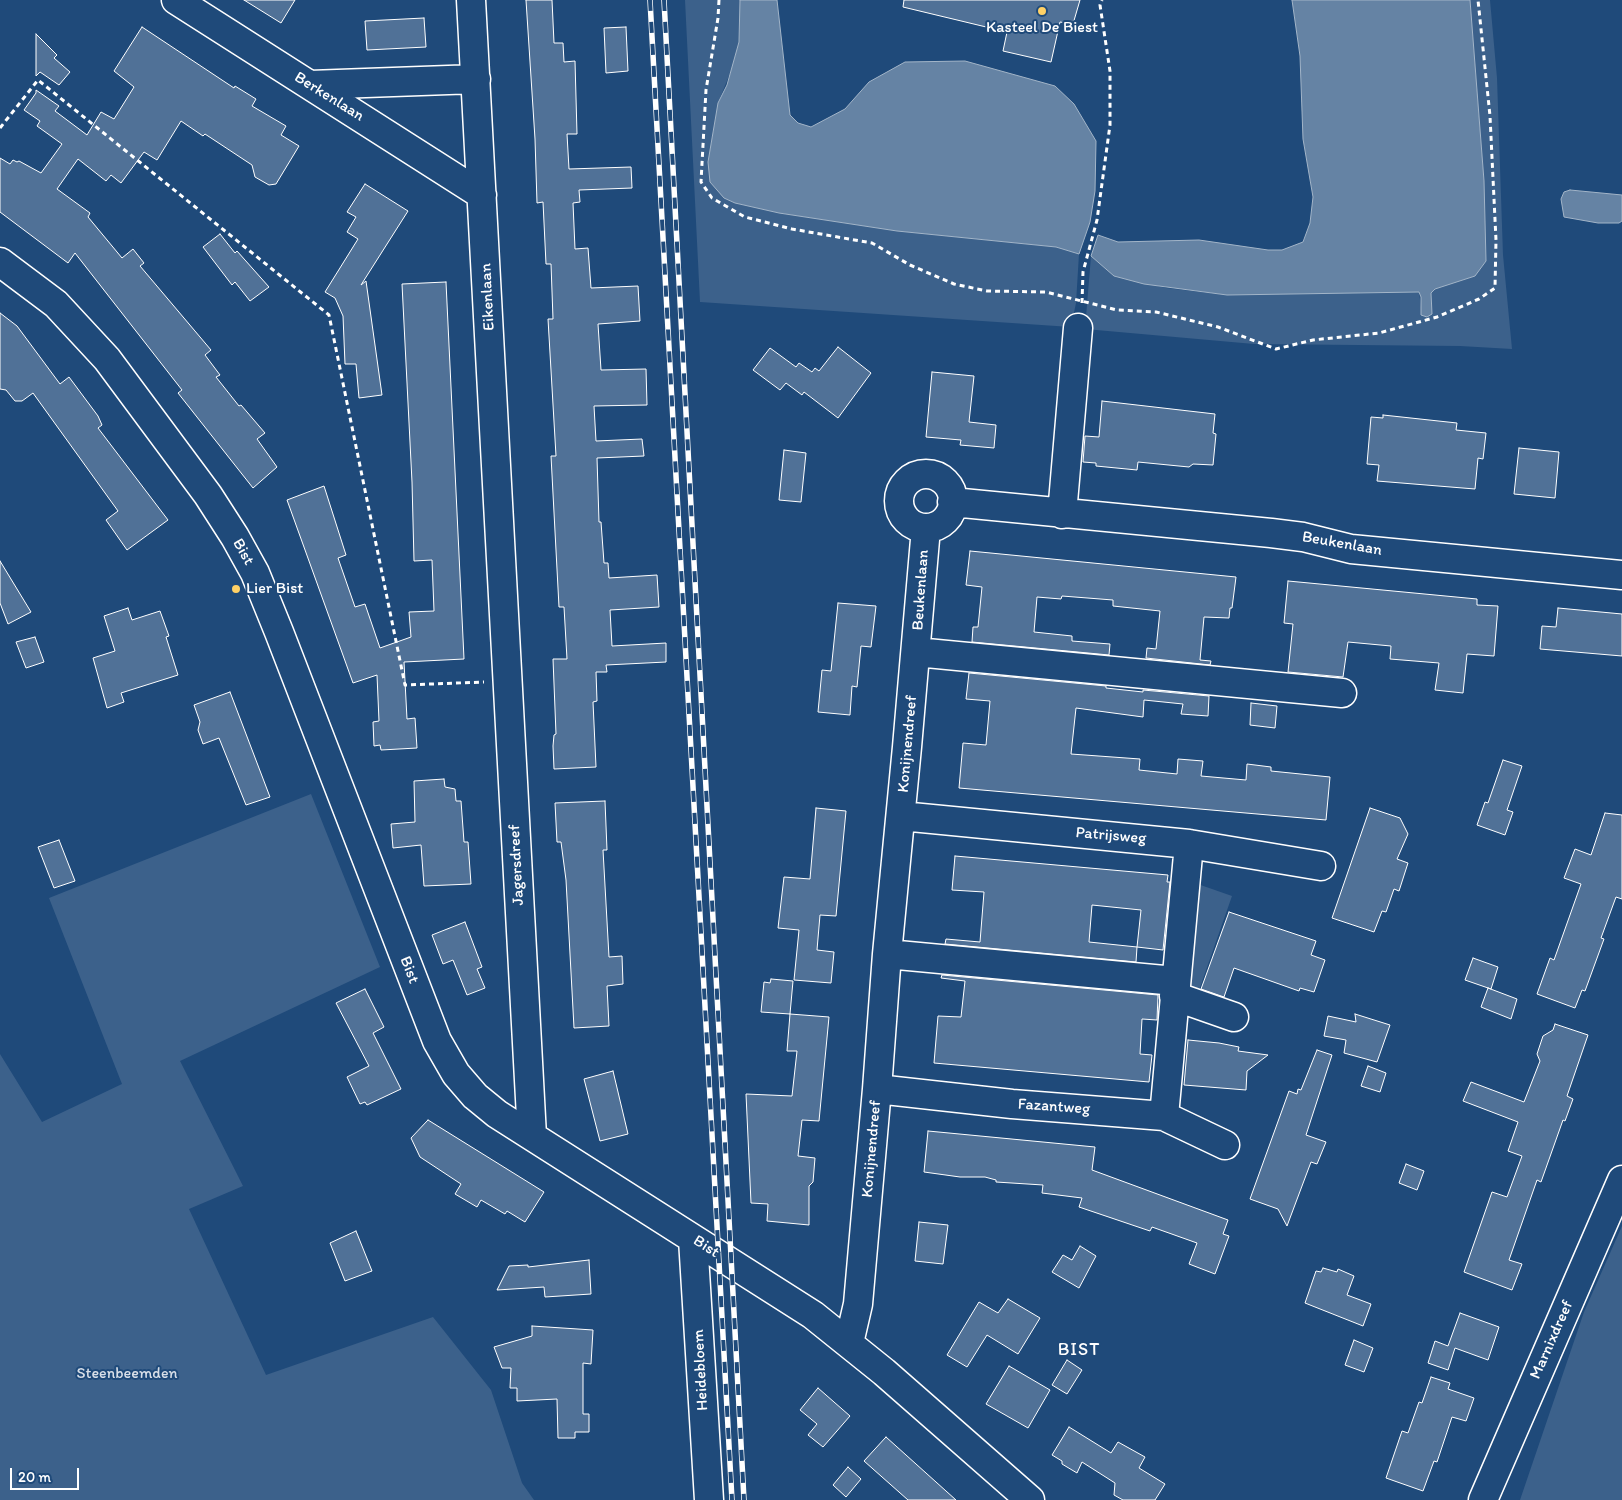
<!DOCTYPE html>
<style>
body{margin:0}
#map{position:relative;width:1622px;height:1500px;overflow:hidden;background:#1f4a7a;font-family:Itim,sans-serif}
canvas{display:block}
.scale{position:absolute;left:10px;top:1468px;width:69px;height:22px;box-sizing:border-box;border:2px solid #fff;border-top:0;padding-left:6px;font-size:15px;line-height:18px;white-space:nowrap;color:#fff;-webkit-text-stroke:4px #1f4a7a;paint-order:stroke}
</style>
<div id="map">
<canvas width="1622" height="1500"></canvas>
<div class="scale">20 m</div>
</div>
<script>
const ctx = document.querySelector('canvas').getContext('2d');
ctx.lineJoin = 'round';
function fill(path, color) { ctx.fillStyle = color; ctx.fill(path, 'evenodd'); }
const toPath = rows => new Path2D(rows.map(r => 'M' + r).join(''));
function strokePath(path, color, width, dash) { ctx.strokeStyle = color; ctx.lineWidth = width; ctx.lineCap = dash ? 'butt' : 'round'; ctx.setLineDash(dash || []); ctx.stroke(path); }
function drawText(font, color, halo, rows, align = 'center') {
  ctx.font = font + ' Itim,sans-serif'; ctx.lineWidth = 4; ctx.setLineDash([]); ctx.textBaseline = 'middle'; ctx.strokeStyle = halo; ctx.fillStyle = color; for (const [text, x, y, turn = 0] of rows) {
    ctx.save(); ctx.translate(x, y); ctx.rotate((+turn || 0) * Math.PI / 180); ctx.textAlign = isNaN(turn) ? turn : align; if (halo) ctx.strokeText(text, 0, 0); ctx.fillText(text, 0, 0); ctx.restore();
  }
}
fill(toPath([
 [685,0,740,0,739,42,735,61,718,103,708,162,724,198,735,203,779,213,897,231,1056,247,1079,254,1076,303,1071,327,700,302],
 [1470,0,1490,0,1497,78,1503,255,1512,349,1460,346,1254,344,1085,329,1091,256,1114,276,1166,288,1227,295,1419,292,1421,307,1432,303,1431,293,1435,289,1475,276,1486,261,1484,181],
 [311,794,380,967,180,1061,243,1186,189,1209,266,1375,433,1317,491,1390,522,1483,534,1500,0,1500,0,1054,42,1122,122,1084,49,898],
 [1192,882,1232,896,1197,996,1183,992],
 [1622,1226,1622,1500,1520,1500,1584,1312]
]), '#3c618b');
const water = toPath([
 [740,0,777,0,790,115,798,123,811,127,845,109,869,82,905,62,965,61,1055,86,1074,104,1096,141,1095,191,1090,222,1079,254,1056,247,897,231,779,213,735,203,724,198,710,182,708,162,718,103,727,85,739,42,740,0],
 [1292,0,1470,0,1484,181,1486,261,1475,276,1435,289,1431,293,1432,314,1427,317,1421,315,1421,297,1419,292,1227,295,1144,284,1114,276,1091,256,1098,235,1118,242,1199,240,1268,250,1282,250,1303,242,1310,223,1313,197,1303,139,1300,56,1292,0],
 [1570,190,1622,195,1622,221,1619,223,1598,223,1564,217,1561,199,1564,192,1570,190]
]);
fill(water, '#6583a4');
strokePath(water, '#a3b5c8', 1);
const building = toPath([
 [244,0,295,0,281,23,244,0],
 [526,0,552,0,554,43,563,43,564,62,575,61,577,134,567,134,569,169,631,167,632,188,579,190,580,202,573,203,575,249,588,248,591,288,638,286,640,321,598,324,601,370,646,369,647,405,594,406,596,441,642,439,644,456,597,458,599,522,601,522,604,563,608,563,609,578,657,575,659,607,610,610,612,646,666,643,666,662,606,665,607,672,596,672,597,701,593,702,596,767,554,769,553,746,554,735,556,734,553,659,567,659,564,607,559,607,551,456,556,456,548,319,553,319,551,264,546,264,543,202,537,203,535,139,526,0],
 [904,0,1080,0,1073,24,1060,22,1051,62,1003,51,1007,32,903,7,904,0],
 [424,18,426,47,367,50,365,21,424,18],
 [142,27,234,88,235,86,256,99,252,106,286,126,281,135,299,146,276,184,269,185,255,177,252,165,205,134,203,136,181,121,157,160,144,152,121,183,111,175,106,181,78,159,57,189,90,213,88,217,122,258,133,249,144,263,140,266,211,350,205,355,220,375,216,377,239,406,241,405,265,433,257,439,277,467,253,488,178,393,182,390,75,253,68,263,0,212,0,158,10,164,13,160,17,162,19,161,41,173,62,144,37,126,40,121,24,110,36,93,36,90,59,106,55,111,87,135,101,112,114,119,134,87,114,71,142,27],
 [626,27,628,71,606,73,604,28,626,27],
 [36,34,57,55,54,58,70,72,59,85,40,72,36,76,36,34],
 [365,184,408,211,361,285,366,281,382,395,359,398,356,364,345,364,343,316,335,298,325,292,358,239,347,232,356,217,347,212,365,184],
 [220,234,235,253,237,251,269,287,250,301,235,282,232,285,203,247,220,234],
 [446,282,464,659,404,662,407,719,415,718,417,748,381,750,380,745,374,746,373,722,379,721,377,675,353,683,287,500,324,486,346,555,338,558,355,607,365,604,380,648,411,637,409,612,434,611,432,560,414,561,412,482,402,284,446,282],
 [0,313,17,326,60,384,69,377,98,416,102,425,98,428,168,520,127,550,106,520,118,511,33,393,22,401,15,401,6,390,0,389,0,313],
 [838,347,871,373,838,418,804,392,802,395,786,383,780,390,753,370,770,348,796,367,799,363,812,372,815,368,819,371,838,347],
 [932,372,974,376,969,422,996,425,994,448,960,445,961,440,926,437,932,372],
 [1102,401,1215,414,1213,433,1216,434,1213,465,1193,464,1189,467,1138,462,1137,470,1096,466,1096,463,1083,462,1085,436,1099,437,1102,401],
 [1383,415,1457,423,1456,430,1486,433,1483,459,1478,458,1475,489,1377,481,1379,465,1367,464,1371,417,1383,418,1383,415],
 [1519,448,1559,452,1555,498,1514,494,1519,448],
 [784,450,806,453,801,502,779,500,784,450],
 [970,551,1236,577,1232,608,1230,608,1229,618,1204,617,1200,660,1211,661,1210,665,1146,658,1147,648,1156,649,1160,611,1113,606,1113,600,1062,596,1061,599,1037,597,1034,632,1072,636,1072,641,1110,644,1109,655,972,642,973,627,978,627,982,587,966,585,970,551],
 [0,561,31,612,8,624,0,603,0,561],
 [1288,581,1477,599,1477,605,1498,606,1494,656,1467,654,1463,693,1435,690,1439,663,1390,659,1391,646,1348,642,1343,677,1288,672,1293,624,1284,623,1288,581],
 [838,603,876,606,871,647,861,646,857,687,852,686,850,715,818,712,822,670,831,671,838,603],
 [128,608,132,620,160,611,169,636,166,637,178,675,121,693,124,702,107,708,93,658,115,651,104,616,128,608],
 [1558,608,1622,614,1622,656,1540,649,1542,626,1556,627,1558,608],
 [35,637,44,662,26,668,16,642,35,637],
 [969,673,1106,686,1106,688,1143,692,1143,690,1209,696,1208,716,1181,714,1183,704,1144,700,1143,717,1076,708,1071,754,1140,759,1139,770,1177,774,1178,759,1203,761,1201,776,1246,780,1247,764,1271,767,1271,771,1330,777,1326,820,959,788,963,743,986,745,990,701,966,699,969,673],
 [230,692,270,797,246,805,219,738,203,744,198,730,200,722,194,705,230,692],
 [1251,703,1277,706,1275,728,1250,725,1251,703],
 [1503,760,1522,766,1507,810,1513,812,1505,835,1477,825,1485,802,1488,803,1503,760],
 [444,779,445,787,455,789,456,801,461,801,464,842,468,842,471,884,424,886,421,845,393,848,391,824,415,822,414,781,444,779],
 [605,801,607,850,603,850,609,957,622,956,623,984,607,986,609,1026,574,1028,566,880,561,842,557,842,555,803,605,801],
 [816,808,846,811,836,916,820,915,817,950,834,952,831,983,794,980,799,930,778,928,784,877,810,879,816,808],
 [1370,808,1400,818,1408,834,1397,859,1408,863,1399,891,1394,889,1386,912,1382,911,1374,932,1332,918,1370,808],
 [1605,813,1622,815,1622,899,1616,897,1601,938,1604,939,1585,991,1582,990,1575,1008,1537,994,1550,958,1554,960,1581,884,1564,878,1575,849,1591,855,1605,813],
 [59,840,75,881,54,888,38,847,59,840],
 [955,856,1168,875,1167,882,1170,882,1163,950,1137,947,1141,910,1092,905,1089,942,1137,947,1136,962,945,944,946,939,980,942,984,892,952,890,955,856],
 [1229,912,1316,941,1311,955,1325,960,1314,992,1300,988,1299,991,1234,968,1224,997,1201,989,1229,912],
 [465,922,482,967,477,969,485,988,467,995,453,960,443,964,432,935,465,922],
 [1473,958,1498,967,1491,989,1465,980,1473,958],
 [942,975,1158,995,1157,1020,1142,1019,1140,1054,1152,1055,1149,1082,934,1063,938,1016,961,1017,965,981,941,978,942,975],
 [771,979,793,981,790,1014,761,1012,764,982,770,983,771,979],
 [1488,988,1517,999,1511,1019,1481,1007,1488,988],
 [365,989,384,1027,373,1033,401,1089,367,1105,365,1102,360,1104,347,1077,369,1066,336,1003,365,989],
 [790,1014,829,1017,819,1121,802,1120,798,1156,815,1158,813,1182,809,1186,809,1225,767,1221,768,1204,751,1203,746,1094,792,1096,797,1051,787,1051,790,1014],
 [1355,1014,1390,1025,1377,1062,1344,1053,1346,1040,1324,1036,1328,1016,1356,1022,1355,1014],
 [1555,1024,1588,1035,1567,1096,1573,1099,1565,1121,1563,1120,1541,1182,1537,1180,1509,1260,1522,1264,1512,1290,1464,1272,1492,1192,1507,1197,1522,1156,1508,1151,1518,1122,1463,1101,1471,1082,1524,1102,1540,1061,1537,1054,1543,1036,1553,1030,1555,1024],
 [1188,1040,1219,1043,1239,1047,1238,1051,1268,1055,1247,1071,1246,1090,1184,1085,1188,1040],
 [1317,1050,1332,1055,1306,1135,1326,1142,1317,1164,1311,1162,1287,1226,1278,1209,1250,1199,1289,1091,1297,1094,1298,1089,1301,1090,1317,1050],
 [1368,1066,1386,1073,1380,1092,1361,1086,1368,1066],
 [613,1071,628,1134,600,1141,584,1079,613,1071],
 [428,1120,544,1192,525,1222,507,1211,505,1214,481,1200,477,1207,455,1194,461,1184,420,1157,411,1138,428,1120],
 [928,1131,1095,1147,1092,1170,1228,1220,1223,1234,1229,1236,1215,1274,1189,1264,1197,1243,1152,1227,1150,1231,1079,1207,1082,1198,1042,1193,1043,1185,996,1182,996,1180,985,1177,960,1177,924,1172,928,1131],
 [1406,1164,1424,1171,1417,1190,1399,1183,1406,1164],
 [919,1222,948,1225,943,1264,915,1261,919,1222],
 [356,1231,372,1271,345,1281,330,1243,356,1231],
 [1080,1246,1096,1256,1079,1288,1052,1272,1063,1255,1072,1260,1080,1246],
 [589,1260,591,1294,545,1297,544,1287,497,1290,509,1266,528,1265,528,1267,589,1260],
 [1323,1268,1337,1272,1338,1269,1354,1276,1347,1295,1371,1304,1363,1326,1305,1303,1316,1271,1321,1272,1323,1268],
 [1008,1299,1040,1318,1018,1354,987,1335,967,1367,947,1355,979,1302,998,1313,1008,1299],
 [1460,1313,1499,1327,1488,1360,1455,1348,1448,1370,1428,1363,1435,1341,1448,1346,1460,1313],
 [532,1326,593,1330,591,1364,583,1363,583,1414,589,1414,589,1432,575,1432,575,1438,558,1438,557,1399,517,1401,517,1388,510,1388,511,1368,502,1368,494,1347,532,1336,532,1326],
 [1354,1340,1373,1348,1364,1372,1345,1365,1354,1340],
 [1067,1360,1082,1370,1067,1394,1052,1385,1067,1360],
 [1009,1366,1050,1390,1028,1428,986,1404,1009,1366],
 [1431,1377,1450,1383,1448,1389,1474,1398,1466,1421,1452,1417,1437,1462,1434,1461,1423,1491,1386,1478,1402,1431,1408,1433,1419,1402,1422,1403,1431,1377],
 [818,1388,850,1416,823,1447,808,1435,817,1424,800,1410,818,1388],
 [1069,1427,1111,1453,1118,1442,1145,1457,1139,1468,1165,1484,1155,1500,1123,1500,1114,1495,1115,1483,1082,1462,1077,1473,1062,1464,1062,1461,1052,1455,1069,1427],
 [886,1437,956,1500,908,1500,864,1461,886,1437],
 [848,1467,861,1479,846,1497,833,1485,848,1467]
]);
fill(building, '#507197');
strokePath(building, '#fff', 1);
const minor = toPath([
 [176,0,482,195],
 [471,0,532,1136],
 [310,85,476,79],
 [0,262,56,304,107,359,208,495,235,537,255,573,279,632,437,1041,456,1074,475,1096,497,1114,813,1315,884,1372,1030,1500],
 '899 501a27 27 0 1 1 54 0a27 27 0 1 1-54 0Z',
 [952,502,1271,533,1303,537,1351,549,1622,575],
 [1062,514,1078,328],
 [916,652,1342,693],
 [901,816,1189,844,1321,866],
 [887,954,1175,981],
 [1174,996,1234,1017],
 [877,1089,1012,1104,1164,1116,1225,1145],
 [1164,1116,1189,844],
 [693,1239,709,1500],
 [849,1343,858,1304,877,1089,887,954,907,747,926,528],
 [1483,1500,1622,1180]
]);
strokePath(minor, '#fff', 31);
strokePath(toPath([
 [719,0,718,18,706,90,701,182,712,198,745,217,792,229,872,243,910,265,954,284,987,291,1046,292,1117,310,1156,312,1218,327,1276,349,1313,340,1379,333,1437,317,1479,299,1495,288,1496,240,1490,116,1478,0],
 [0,128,38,80,329,315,405,685,484,682],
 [1082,303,1083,272,1097,220,1110,125,1110,71,1100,5,1102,0]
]), '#fff', 3, [5, 4]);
strokePath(minor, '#1f4a7a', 28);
const rail = toPath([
 [650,0,732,1500],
 [664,0,744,1500]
]);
strokePath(rail, '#fff', 5.5);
strokePath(rail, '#1f4a7a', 4, [11]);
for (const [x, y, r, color] of [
 [1042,11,5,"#ffd166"],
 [236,589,5,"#ffd166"]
]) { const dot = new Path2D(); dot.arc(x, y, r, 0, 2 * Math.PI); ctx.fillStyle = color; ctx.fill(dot); strokePath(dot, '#1f4a7a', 2); }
drawText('16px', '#fff', '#1f4a7a', [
 ["Kasteel De Biest",1042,28],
 ["Lier Bist",246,589,"left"]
]);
drawText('16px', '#fff', '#1f4a7a', [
 ["Berkenlaan",329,97,32],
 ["Eikenlaan",488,297,-93],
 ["Beukenlaan",1342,544,10],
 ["Bist",243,552,61],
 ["Beukenlaan",921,590,-86],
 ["Konijnendreef",908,744,-85],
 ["Patrijsweg",1111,836,5],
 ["Jagersdreef",517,865,-93],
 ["Bist",409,970,69],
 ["Fazantweg",1054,1107,4],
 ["Konijnendreef",872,1149,-85],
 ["Bist",706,1247,33],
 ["Marnixdreef",1552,1340,-66],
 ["Heidebloem",701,1370,-93]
]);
drawText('16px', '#d8dfe8', '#1f4a7a', [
 ["Steenbeemden",127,1374]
]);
ctx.letterSpacing = '1px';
drawText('18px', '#fff', '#1f4a7a', [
 ["BIST",1079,1350]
]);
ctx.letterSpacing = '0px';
</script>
